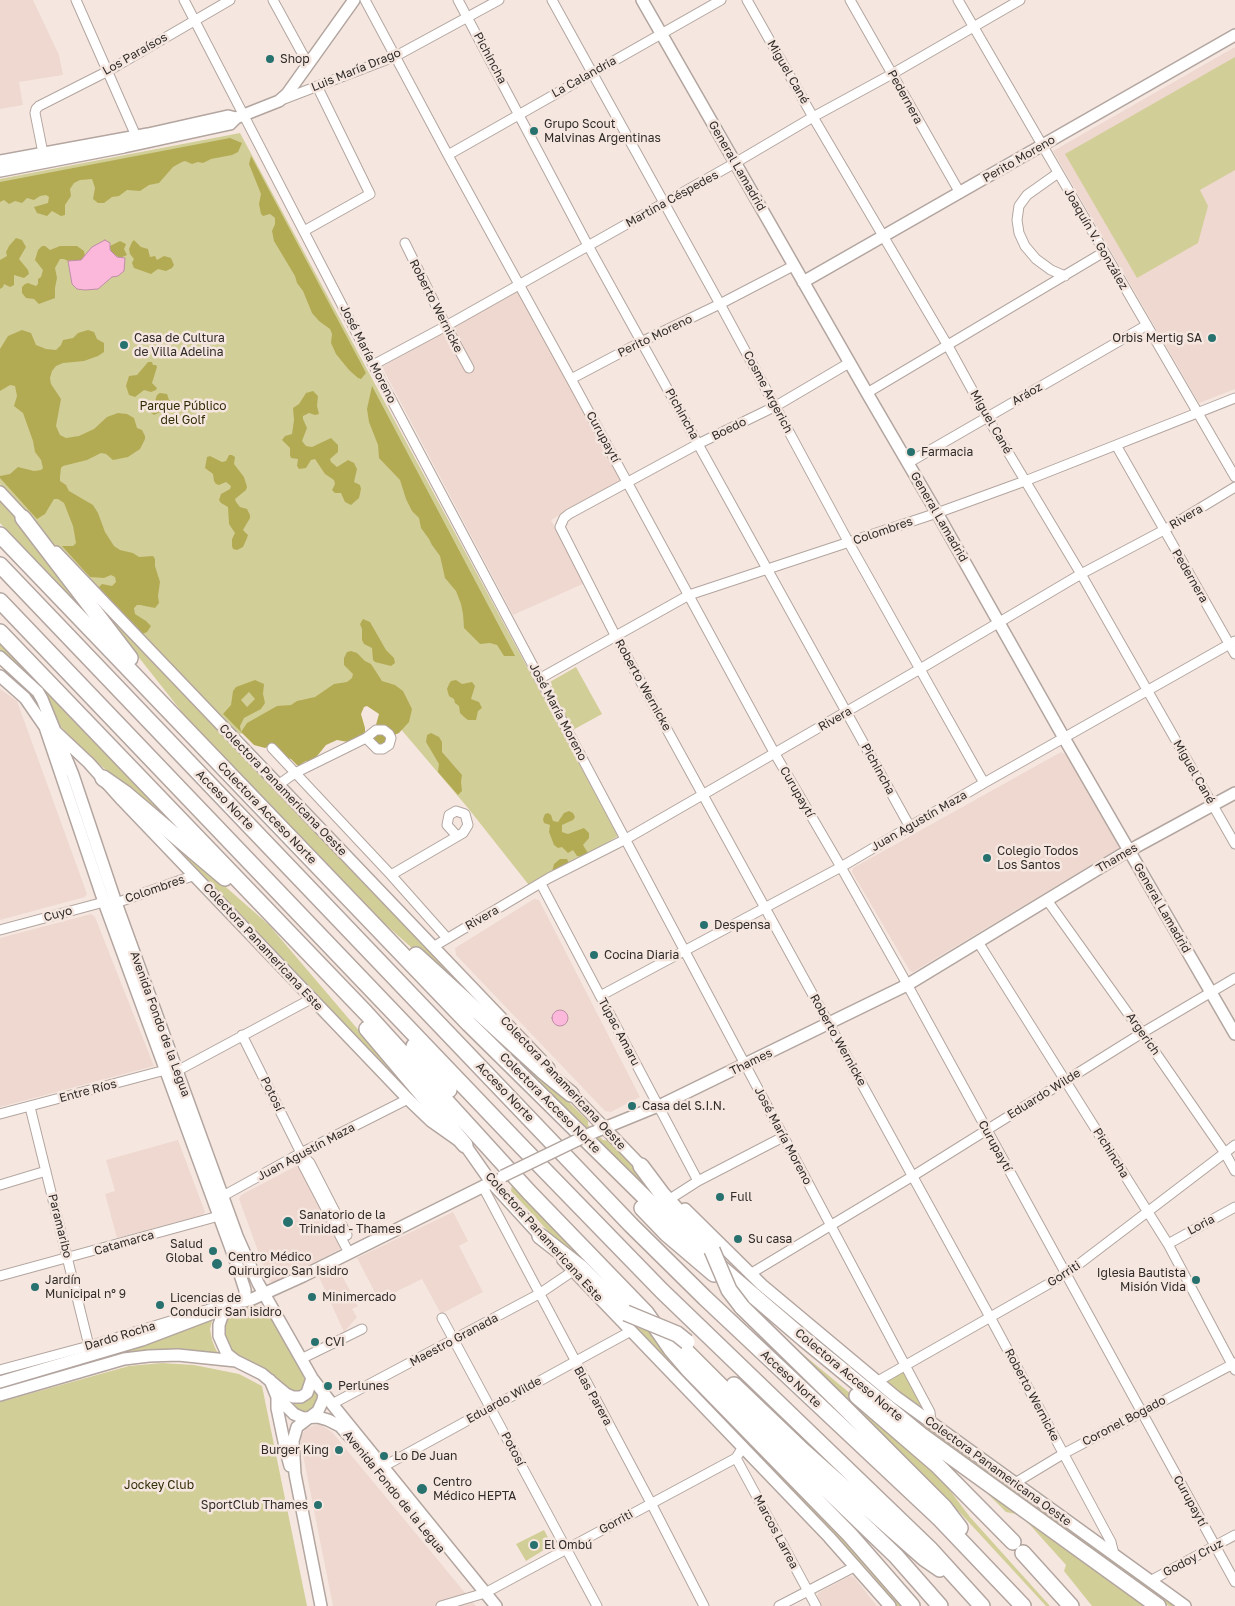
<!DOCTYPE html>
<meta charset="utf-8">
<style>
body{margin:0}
canvas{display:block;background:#f5e7e0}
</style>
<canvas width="1235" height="1606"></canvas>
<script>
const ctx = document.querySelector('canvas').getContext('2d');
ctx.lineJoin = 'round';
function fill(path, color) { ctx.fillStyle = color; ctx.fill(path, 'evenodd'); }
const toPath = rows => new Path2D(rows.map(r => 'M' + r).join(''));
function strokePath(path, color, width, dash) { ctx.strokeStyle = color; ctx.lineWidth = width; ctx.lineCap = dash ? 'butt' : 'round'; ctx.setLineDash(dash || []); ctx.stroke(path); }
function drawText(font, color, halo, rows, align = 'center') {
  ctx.font = font + ' "Golos Text",sans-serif'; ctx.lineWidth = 5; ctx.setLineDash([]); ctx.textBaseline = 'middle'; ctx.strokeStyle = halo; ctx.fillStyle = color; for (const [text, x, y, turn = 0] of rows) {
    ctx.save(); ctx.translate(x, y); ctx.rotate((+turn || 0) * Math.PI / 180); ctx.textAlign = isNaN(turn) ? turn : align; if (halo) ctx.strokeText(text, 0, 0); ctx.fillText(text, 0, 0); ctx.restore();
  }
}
fill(toPath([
 [0,0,33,0,59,55,63,75,19,82,23,105,0,109],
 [1235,47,1235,389,1199,403,1053,151],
 [518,291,620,480,551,520,585,583,513,615,382,367],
 [0,689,17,701,87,894,85,897,0,920],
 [1061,752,1065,754,1121,845,1119,848,913,972,910,971,852,872,853,868],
 [534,899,539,900,640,1097,611,1112,605,1111,456,955,455,948],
 [91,914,95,917,154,1066,0,1107,0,938],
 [178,1140,205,1212,202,1215,117,1238,105,1194,115,1191,106,1160],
 [296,1166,300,1167,341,1245,340,1249,274,1283,269,1281,239,1199,241,1195],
 [453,1212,468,1241,459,1246,483,1292,441,1314,422,1279,379,1300,357,1258],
 [338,1268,358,1306,352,1309,357,1317,344,1332,319,1277],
 [319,1424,332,1432,476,1606,333,1606,301,1445,301,1437,306,1428],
 [850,1576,854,1577,877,1606,821,1606,817,1598,818,1593]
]), '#eed8cf');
fill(toPath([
 [1235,57,1235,170,1200,190,1208,206,1198,243,1137,278,1065,154],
 [240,133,618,836,532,889,468,808,359,680,258,731,238,734,52,542,0,484,0,179],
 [0,500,33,536,109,637,0,523],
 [84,588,366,885,518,1043,374,914,189,721],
 [0,642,192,843,85,752,56,722,43,692,0,651],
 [576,667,602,714,571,731,547,687,548,683],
 [152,822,269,925,418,1100],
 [433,975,525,1059,588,1121,588,1125,603,1140,611,1141,617,1147,678,1219],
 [517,1181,834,1527,905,1606,897,1606,867,1569,631,1321,511,1191,512,1184],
 [762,1291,1179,1606,1169,1606,938,1439,789,1318,789,1316],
 [245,1304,254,1305,263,1309,269,1315,303,1375,305,1381,303,1387,299,1391,292,1391,267,1371,230,1350,225,1344,224,1319,229,1312,237,1306],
 [213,1317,210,1329,212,1340,216,1350,220,1355,178,1350,0,1389,0,1387],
 [793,1346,869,1409,942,1480,970,1517,1050,1606,1046,1606,952,1504,791,1347],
 [162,1363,194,1365,239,1374,262,1386,307,1606,0,1606,0,1402,129,1366],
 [905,1371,925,1410,923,1411,885,1381],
 [315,1390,319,1396,316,1409,302,1414,286,1401,293,1403,305,1401],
 [970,1479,996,1496,1150,1606,1092,1606,1064,1571,1066,1565,1021,1515,1006,1512,984,1490],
 [544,1530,552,1545,526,1561,516,1544]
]), '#d2ce98');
fill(toPath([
 [230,138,242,143,238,152,232,155,211,159,203,163,198,162,192,164,185,161,182,162,173,167,159,183,149,185,140,191,127,190,119,196,112,197,104,203,98,203,93,199,95,188,92,179,80,180,74,183,70,189,71,196,65,205,65,215,61,216,52,211,47,216,37,213,34,207,48,203,49,197,46,195,40,196,34,200,27,198,22,203,15,201,9,204,4,200,0,202,0,182],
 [251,156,366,373,361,379,358,378,349,370,336,354,331,343,332,334,330,329,319,321,312,313,303,291,297,283,295,276,274,241,272,231,275,224,275,218,270,214,263,216,261,214,259,204,261,194,249,164],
 [16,238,22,240,26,247,19,259,28,270,29,274,24,278,14,275,14,285,10,287,4,284,3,287,0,289,0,260,7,256,6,252,9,246],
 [134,240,141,247,148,249,150,257,155,256,157,260,164,256,171,258,174,265,172,268,166,271,158,269,151,274,134,268,132,263,134,259,130,254,129,249,132,242],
 [120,241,126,244,124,249,127,255,120,258,111,252,110,246],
 [42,246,45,246,50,250,60,246,77,246,84,251,85,257,81,260,68,261,64,259,60,259,55,268,57,278,55,288,55,298,39,304,34,299,26,298,22,293,22,287,25,284,28,283,36,286,38,284,38,279,41,277,43,270,35,260,38,250],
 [22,330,31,333,36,345,46,349,56,350,61,345,63,340,73,338,78,333,88,330,94,332,97,339,104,343,104,352,98,356,84,361,63,363,56,366,52,371,50,378,51,384,61,399,56,426,60,435,66,438,79,436,94,429,107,417,118,413,127,414,134,418,137,428,142,430,145,436,145,439,140,449,128,457,113,460,106,454,101,453,87,460,63,466,61,468,60,477,60,481,66,485,69,491,93,505,98,513,105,532,114,546,120,550,133,553,139,557,153,556,155,559,155,566,160,582,158,596,159,603,155,608,140,605,137,605,134,608,135,614,146,621,151,626,147,632,138,636,130,637,123,632,98,588,102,584,112,586,116,582,115,577,111,575,104,578,90,577,62,546,73,546,76,543,73,526,64,503,58,499,54,499,45,514,37,519,0,478,0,476,10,474,18,467,34,471,41,470,43,468,41,460,35,452,33,441,23,413,14,406,17,396,15,386,10,385,0,391,0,349,8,336],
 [148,362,152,362,153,365,156,365,157,367,152,383,157,388,156,390,151,392,144,390,135,397,129,395,126,386,129,376,137,375],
 [372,386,515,656,504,656,497,645,490,643,480,644,464,628,463,614,461,604,456,591,445,578,440,556,432,545,429,539,421,528,419,518,412,511,406,499,400,480,379,458,378,445,369,422,367,409],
 [313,391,318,396,317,406,319,414,315,415,309,413,303,416,303,419,307,428,302,441,306,446,312,447,331,438,338,445,338,452,330,459,331,462,337,467,348,460,354,463,357,469,354,482,360,485,361,489,359,498,351,505,345,502,341,493,335,493,332,490,335,484,334,480,325,474,315,459,311,460,306,468,299,469,297,466,298,459,291,458,290,455,290,448,282,440,285,436,292,434,294,420,293,408,299,404,306,393],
 [160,393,167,394,169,400,178,405,169,413,160,412,154,415,149,411,150,406,155,401,157,395],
 [229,455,232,455,235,457,234,464,244,477,247,487,246,490,235,499,236,502,240,507,247,509,250,515,250,518,243,530,248,535,247,538,243,547,237,550,233,549,232,546,232,539,235,533,229,524,228,507,221,503,219,500,221,494,230,489,231,486,226,482,219,485,216,484,214,481,213,474,205,468,207,457,210,456,222,462,226,461],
 [363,619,370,622,386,650,394,658,395,663,391,666,375,662,373,660,372,648,364,644,362,640,362,629,360,624],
 [351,651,357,653,365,661,371,664,382,681,395,685,403,691,412,709,409,722,399,733,392,736,389,748,370,746,379,714,367,706,364,707,361,714,365,728,365,732,363,734,348,742,337,740,326,745,313,761,306,761,298,766,291,759,286,758,271,745,265,748,254,745,223,714,231,705,233,691,236,687,255,680,264,684,263,694,265,703,261,709,244,718,240,726,241,732,247,723,277,706,291,705,297,701,315,697,334,684,347,682,352,678,353,674,344,665,344,658,347,652],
 [249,692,255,699,247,707,241,700],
 [456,680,462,684,472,682,475,686,471,699,479,702,482,708,478,711,476,720,468,720,464,717,460,713,459,706,455,703,454,699,449,696,447,689,449,684,451,681],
 [431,733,439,737,442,742,442,752,462,775,461,782,462,791,458,795,438,772,439,764,426,742,427,735],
 [569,811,573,813,575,817,573,820,562,825,562,832,568,834,584,828,589,833,589,838,583,845,588,853,582,857,577,856,573,850,568,853,562,847,558,848,554,845,549,832,550,825,544,823,543,819,545,814,548,813,551,815,553,821,558,822,564,813],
 [560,859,567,859,570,865,552,872,554,864]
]), '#b3ab54');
const water = toPath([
 [105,240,110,243,110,250,117,257,125,258,124,271,118,276,112,277,98,289,85,290,77,289,72,284,68,261,81,260,92,247,105,240],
 '552 1018a8 8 0 1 1 16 0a8 8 0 1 1-16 0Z'
]);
fill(water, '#fbb8db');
strokePath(water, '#be8ea6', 1);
const street = toPath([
 [76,0,136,136],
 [184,0,373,365,930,1412,931,1423],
 [273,0,308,64],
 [365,0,449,157,571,379,775,754,841,867,902,975,1235,1582],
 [458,0,585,240,910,827],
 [552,0,720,304,849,543,984,783],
 [747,0,813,117,948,346,987,417,1081,574,1235,844],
 [850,0,960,193],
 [958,0,1235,477],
 [284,99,396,56,499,0],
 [43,153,35,113,36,109,39,106,108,71,230,0],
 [448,155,721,0],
 [1058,173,1027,195,1019,206,1017,220,1019,233,1025,246,1036,259,1051,270,1065,276],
 [304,231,370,194,317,86],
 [405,243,446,326,469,368],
 [849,363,776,406,698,444,569,514,564,518,560,527,615,635,990,1317,1111,1542,1114,1554],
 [373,365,446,326,735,163,813,117,892,74,1020,0],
 [571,379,641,342,720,304,793,266],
 [867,393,1104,252],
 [1116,445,1235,654],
 [908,463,1147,325],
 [539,679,689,595,937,513,1025,481,1235,398],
 [272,748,391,875,447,938],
 [278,785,295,773,366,738,376,730,384,730,389,734,391,738,389,745,383,749,377,749,366,738],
 [391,875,463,833,468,825,465,814,456,811,449,815,447,825,457,836],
 [541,884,698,1181],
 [1047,900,1142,1033,1225,1153,1235,1171],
 [0,930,104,902,116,903,195,875],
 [978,942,1168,1244,1235,1370],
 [433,947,549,878,626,839,704,794,920,669,1081,574,1164,530,1235,487],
 [600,996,841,867,984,783,1235,641],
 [242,1035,301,1153,303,1165,349,1253],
 [30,1107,89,1346],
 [0,1114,154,1073,166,1070,177,1071,311,999],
 [301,1154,310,1163,347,1235],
 [0,1185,46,1171],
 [483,1187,651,1503,704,1606],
 [673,1197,698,1181,783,1137],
 [1168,1244,1235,1207],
 [750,1274,913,1176,1142,1033,1235,978],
 [0,1276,219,1216,223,1196,301,1153,408,1099],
 [442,1318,597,1606],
 [301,1359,362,1329],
 [0,1370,89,1346,219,1306,241,1302],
 [878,1381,1066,1274,1235,1145],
 [332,1404,539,1294,573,1271],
 [736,1458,816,1606],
 [377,1470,631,1331],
 [1015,1483,1063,1454,1235,1363],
 [1150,1581,1235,1535],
 [441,1606,485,1593,736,1458,743,1447],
 [779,1606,856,1566]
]);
const secondary = toPath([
 [642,0,867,393,937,513,1064,738,1235,1034],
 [0,161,148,134,228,116,236,118],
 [0,171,124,147,230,124,236,118,279,101,287,94,354,0],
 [803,282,1235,35],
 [0,492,28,522],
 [56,552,549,1068],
 [0,657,38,692,42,699,73,775,116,903,237,1236,258,1283,312,1378,332,1404,496,1606],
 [0,676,25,698,45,727,104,902,237,1265,245,1290,245,1301],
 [45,727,56,732,89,763,122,800,408,1099,431,1121,465,1145,491,1182,545,1241],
 [566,1088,647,1172],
 [592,1133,663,1104,907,985,1121,855,1235,793],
 [685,1209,762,1285,896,1397,1185,1606],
 [563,1260,829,1537,890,1606],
 [250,1300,303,1276,496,1180],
 [230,1307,222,1316,219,1325,219,1336,227,1354,236,1361,262,1374,286,1394,293,1397,301,1397,307,1393,312,1378],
 [270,1380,277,1397,294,1414,303,1418,318,1417,328,1420,340,1426,350,1437],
 [0,1382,142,1340,229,1307],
 [0,1395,124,1359,149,1356,178,1355,236,1361],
 [277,1397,277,1408,286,1451,290,1466],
 [321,1606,295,1474,293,1441,297,1427,318,1411,323,1400,324,1394]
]);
const highway = toPath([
 [23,518,130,658],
 [0,535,469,1024,684,1236,804,1339,921,1435,1158,1606],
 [0,565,631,1225,705,1298,940,1519,1023,1606],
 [0,601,522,1147,662,1291,931,1550,982,1606],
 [0,632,366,1013,529,1192,646,1313,671,1349,689,1370,850,1535,912,1606],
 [103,778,126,794,225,878],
 [416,955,544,1072,571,1094],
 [367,1029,465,1145],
 [414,1046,449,1090],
 [641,1166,662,1194,708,1245],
 [642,1208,667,1234,714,1274],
 [540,1236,581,1268,626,1313],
 [742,1307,839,1402,944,1507,960,1528],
 [683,1348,776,1441,896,1556,940,1606],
 [734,1385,800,1448,890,1528,924,1558,940,1569],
 [857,1396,937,1465,1013,1542],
 [1023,1553,1071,1606]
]);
strokePath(street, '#b3a59f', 11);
strokePath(secondary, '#b3a59f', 14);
strokePath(highway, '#b3a59f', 18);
strokePath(street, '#fff', 9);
strokePath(secondary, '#fff', 11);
strokePath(highway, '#fff', 15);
const secondaryBridge = toPath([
 [503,1176,592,1133]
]);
const highwayBridge = toPath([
 [712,1250,729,1290,742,1307],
 [626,1313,677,1334,687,1342]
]);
strokePath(secondaryBridge, '#b3a59f', 14, []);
strokePath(highwayBridge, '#b3a59f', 18, []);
strokePath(secondaryBridge, '#fff', 11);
strokePath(highwayBridge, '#fff', 15);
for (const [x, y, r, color] of [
 [270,59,5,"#27716f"],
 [534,131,5,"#27716f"],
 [1212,338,5,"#27716f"],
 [124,345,5,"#27716f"],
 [911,452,5,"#27716f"],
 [987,858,5,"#27716f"],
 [704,925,5,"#27716f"],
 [594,955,5,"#27716f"],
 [632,1106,5,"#27716f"],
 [720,1197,5,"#27716f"],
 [288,1222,6,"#27716f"],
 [738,1239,5,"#27716f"],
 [213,1251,5,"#27716f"],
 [217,1264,6,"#27716f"],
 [1196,1280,5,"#27716f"],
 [35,1287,5,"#27716f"],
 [312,1297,5,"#27716f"],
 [160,1305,5,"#27716f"],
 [315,1342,5,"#27716f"],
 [328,1386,5,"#27716f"],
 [339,1450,5,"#27716f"],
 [384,1456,5,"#27716f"],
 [422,1489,6,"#27716f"],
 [318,1505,5,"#27716f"],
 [534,1545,5,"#27716f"]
]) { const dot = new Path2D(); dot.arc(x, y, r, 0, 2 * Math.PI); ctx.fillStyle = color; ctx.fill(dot); strokePath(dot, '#f5e7e0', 2); }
drawText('12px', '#312c29', '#f5e7e0', [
 ["Los Paraísos",135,54,-30],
 ["Pichincha",490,58,62],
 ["Luis María Drago",356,70,-22],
 ["Miguel Cané",788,72,60],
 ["La Calandria",584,77,-29],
 ["Pedernera",905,97,61],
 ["Perito Moreno",1019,159,-30],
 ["General Lamadrid",737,166,60],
 ["Martina Céspedes",672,199,-29],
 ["Joaquín V. González",1096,239,60],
 ["Roberto Wernicke",436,306,63],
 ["Perito Moreno",655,336,-26],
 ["José María Moreno",368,354,63],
 ["Cosme Argerich",768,392,62],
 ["Aráoz",1027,394,-30],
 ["Pichincha",682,414,61],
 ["Miguel Cané",991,422,60],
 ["Boedo",729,429,-26],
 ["Curupaytí",603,437,61],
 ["General Lamadrid",939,517,60],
 ["Rivera",1186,517,-31],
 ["Colombres",883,531,-19],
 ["Pedernera",1190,576,60],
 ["Roberto Wernicke",643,685,61],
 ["José María Moreno",558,712,62],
 ["Rivera",835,719,-30],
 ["Pichincha",878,769,61],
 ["Miguel Cané",1194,772,60],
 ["Colectora Panamericana Oeste",283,790,46],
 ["Curupaytí",797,792,60],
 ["Acceso Norte",225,800,46],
 ["Colectora Acceso Norte",267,813,46],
 ["Juan Agustín Maza",919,821,-30],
 ["Thames",1117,858,-30],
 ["Colombres",155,889,-19],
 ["General Lamadrid",1162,908,60],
 ["Cuyo",58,914,-15],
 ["Rivera",482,918,-30],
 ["Colectora Panamericana Este",263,947,47],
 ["Avenida Fondo de la Legua",160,1024,70],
 ["Túpac Amaru",619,1032,62],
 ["Argerich",1143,1034,55],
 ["Roberto Wernicke",838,1040,61],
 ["Thames",751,1062,-26],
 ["Colectora Panamericana Oeste",563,1083,47],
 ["Entre Ríos",88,1091,-15],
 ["Acceso Norte",505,1092,46],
 ["Potosí",272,1094,64],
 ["Eduardo Wilde",1044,1094,-32],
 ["Colectora Acceso Norte",550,1103,45],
 ["José María Moreno",783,1136,62],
 ["Curupaytí",995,1146,61],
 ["Juan Agustín Maza",306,1152,-28],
 ["Pichincha",1111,1153,58],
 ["Loria",1201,1225,-28],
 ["Paramaribo",60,1226,76],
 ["Colectora Panamericana Este",544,1237,48],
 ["Catamarca",124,1243,-16],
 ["Gorriti",1064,1274,-33],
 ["Dardo Rocha",120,1336,-17],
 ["Maestro Granada",454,1340,-28],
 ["Colectora Acceso Norte",849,1375,40],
 ["Acceso Norte",791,1379,43],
 ["Roberto Wernicke",1032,1395,62],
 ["Blas Parera",593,1396,61],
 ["Eduardo Wilde",504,1400,-29],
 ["Coronel Bogado",1124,1421,-28],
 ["Potosí",513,1449,62],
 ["Colectora Panamericana Oeste",998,1471,36],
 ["Avenida Fondo de la Legua",394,1492,51],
 ["Curupaytí",1190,1501,61],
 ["Gorriti",616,1522,-29],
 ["Marcos Larrea",776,1532,62],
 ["Godoy Cruz",1193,1558,-28]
]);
drawText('12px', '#312c29', '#f5e7e0', [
 ["Shop",280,59],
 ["Grupo Scout",544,124],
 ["Malvinas Argentinas",544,138],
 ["Casa de Cultura",134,338],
 ["de Villa Adelina",134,352],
 ["Orbis Mertig SA",1202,338,"right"],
 ["Farmacia",921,452],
 ["Colegio Todos",997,851],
 ["Los Santos",997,865],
 ["Despensa",714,925],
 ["Cocina Diaria",604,955],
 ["Casa del S.I.N.",642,1106],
 ["Full",730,1197],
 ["Sanatorio de la",299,1215],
 ["Trinidad - Thames",299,1229],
 ["Su casa",748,1239],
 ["Salud",203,1244,"right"],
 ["Global",203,1258,"right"],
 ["Centro Médico",228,1257],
 ["Quirurgico San Isidro",228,1271],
 ["Iglesia Bautista",1186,1273,"right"],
 ["Misión Vida",1186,1287,"right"],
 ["Jardín",45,1280],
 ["Municipal nº 9",45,1294],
 ["Minimercado",322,1297],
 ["Licencias de",170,1298],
 ["Conducir San isidro",170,1312],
 ["CVI",325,1342],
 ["Perlunes",338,1386],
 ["Burger King",329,1450,"right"],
 ["Lo De Juan",394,1456],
 ["Centro",433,1482],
 ["Médico HEPTA",433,1496],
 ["SportClub Thames",308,1505,"right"],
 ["El Ombú",544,1545]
], 'left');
drawText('12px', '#302c05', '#f5e7e0', [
 ["Parque Público",183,406],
 ["del Golf",183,420],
 ["Jockey Club",159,1485]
]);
</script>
